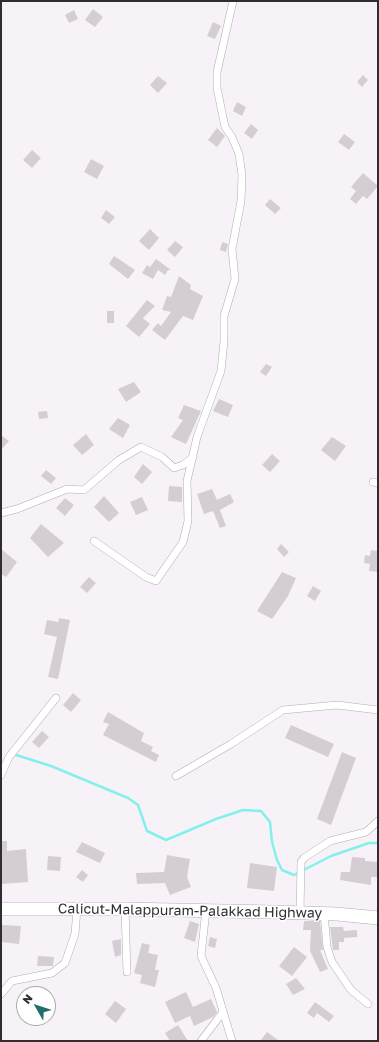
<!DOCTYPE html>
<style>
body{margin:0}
#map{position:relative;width:379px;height:1042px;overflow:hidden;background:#f7f2f7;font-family:"Golos Text",sans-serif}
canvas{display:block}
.frame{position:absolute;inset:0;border:2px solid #2f2d30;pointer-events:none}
.north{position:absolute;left:16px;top:986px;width:40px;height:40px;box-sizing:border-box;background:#fff;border:1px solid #acabac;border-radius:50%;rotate:309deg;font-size:11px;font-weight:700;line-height:16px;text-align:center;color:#2f2d30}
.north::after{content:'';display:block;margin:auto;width:14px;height:18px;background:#236e6b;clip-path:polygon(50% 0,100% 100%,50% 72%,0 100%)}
</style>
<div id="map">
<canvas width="379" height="1042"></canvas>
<div class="frame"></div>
<div class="north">N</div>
</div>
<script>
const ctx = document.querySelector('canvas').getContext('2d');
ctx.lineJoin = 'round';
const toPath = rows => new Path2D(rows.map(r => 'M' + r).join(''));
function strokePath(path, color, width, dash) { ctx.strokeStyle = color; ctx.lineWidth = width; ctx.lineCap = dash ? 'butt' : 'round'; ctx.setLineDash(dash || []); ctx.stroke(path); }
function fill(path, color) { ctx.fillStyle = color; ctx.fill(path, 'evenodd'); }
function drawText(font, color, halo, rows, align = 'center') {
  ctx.font = font + ' "Golos Text",sans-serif'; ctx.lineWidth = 3; ctx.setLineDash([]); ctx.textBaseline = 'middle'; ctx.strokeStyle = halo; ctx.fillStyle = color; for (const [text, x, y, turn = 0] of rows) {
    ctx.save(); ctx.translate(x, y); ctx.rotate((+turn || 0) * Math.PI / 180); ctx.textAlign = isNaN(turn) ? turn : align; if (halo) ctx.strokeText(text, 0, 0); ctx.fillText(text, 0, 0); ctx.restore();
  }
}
strokePath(toPath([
 [13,754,51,766,128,798,138,805,147,831,166,840,216,819,243,810,261,811,270,822,272,842,277,860,282,870,294,875,331,856,369,843,378,843]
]), '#84f0eb', 2.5);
fill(toPath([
 [93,9,103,17,95,27,85,20],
 [74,10,78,19,69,23,65,15],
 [213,22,221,26,215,39,207,36],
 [363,75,368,80,362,87,357,82],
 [158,76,167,83,158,93,150,85],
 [237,102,246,107,242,116,233,111],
 [251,124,258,130,252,139,244,133],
 [217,128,225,136,217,147,208,140],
 [344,134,355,142,349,150,338,142],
 [32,150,41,158,32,168,23,160],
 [91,159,104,166,97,179,84,172],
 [363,173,378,186,367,199,363,196,356,204,350,199,356,191,351,187],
 [270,199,281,208,275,214,265,205],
 [106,210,115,217,109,224,101,218],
 [150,229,159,238,149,250,139,241],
 [175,241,183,247,175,257,167,250],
 [222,242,228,244,226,252,220,250],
 [114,256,135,270,128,279,109,264],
 [156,259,171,270,168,270,165,275,158,270,153,279,142,273,147,265,150,267],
 [179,276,191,285,190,289,203,296,193,320,183,316,165,340,152,330,158,323,161,326,171,312,162,310,167,296,171,297],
 [147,300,155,306,143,318,150,324,139,337,126,326],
 [107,311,114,311,114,323,107,323],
 [266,364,272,367,266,376,260,372],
 [134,382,141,392,126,402,118,389],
 [219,399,233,405,228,417,213,411],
 [184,405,201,411,186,444,171,437,183,420,178,418],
 [47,411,48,418,39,419,38,412],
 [118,418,130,425,123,438,109,429],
 [86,434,94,445,82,455,73,445],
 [1,435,9,441,1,450],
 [332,437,346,446,335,461,321,450],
 [272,454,280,461,270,472,262,465],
 [143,464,152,472,142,484,134,477],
 [46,470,56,478,51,484,41,476],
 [169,486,182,487,182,502,168,501],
 [212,489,217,500,230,494,234,502,220,510,226,526,220,528,213,511,204,514,197,494],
 [104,496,119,513,109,522,94,507],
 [142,497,148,510,136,515,130,502],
 [65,498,74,505,65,516,56,508],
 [41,524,64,543,48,557,30,538],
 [281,544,289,552,284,557,277,549],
 [1,549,17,562,6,577,1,574],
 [371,550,378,551,378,572,369,571,370,564,364,563,365,555,370,556],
 [282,572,296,578,288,596,272,619,257,611],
 [89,577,96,583,87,593,80,587],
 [313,586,321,591,315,601,307,596],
 [59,618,70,620,58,679,48,677,57,637,44,634,47,620,58,622],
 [73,693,81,700,71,712,63,705],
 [108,712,144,733,141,741,153,747,151,751,159,755,156,762,103,735,109,724,103,722],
 [291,725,334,744,328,757,285,738],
 [42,731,49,737,39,748,32,742],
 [342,752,356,758,331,825,317,819],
 [1,841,7,841,7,851,26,849,28,882,1,884],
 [82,842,105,853,100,863,76,852],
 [167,855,190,859,187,877,191,887,170,895,165,883,137,884,136,873,164,872],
 [48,856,61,857,60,871,47,870],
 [352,857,365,858,365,861,378,862,377,877,371,877,371,885,340,880,341,872,350,872],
 [250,863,277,867,274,891,247,888],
 [82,870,88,875,83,882,76,877],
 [190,921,199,924,195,942,184,938],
 [304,921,320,921,323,950,320,950,328,969,320,972,310,951,311,930,303,930],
 [1,925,21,926,19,944,1,942],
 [330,927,343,927,344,931,357,930,357,937,344,938,344,942,339,942,339,950,333,950],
 [210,937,217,939,215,948,208,946],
 [121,939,121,955,115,957,112,941],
 [142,943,150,945,148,953,158,955,155,970,159,970,155,987,140,983,142,975,134,973],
 [294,947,307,957,292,976,279,966],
 [38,956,54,957,53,966,37,966],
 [296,978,305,989,293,995,286,984],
 [186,992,193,1007,211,999,217,1012,213,1017,194,1026,190,1016,175,1023,165,1002],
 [115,1001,126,1009,116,1023,105,1014],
 [315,1002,334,1016,329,1022,317,1013,314,1018,307,1013],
 [178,1025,188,1041,170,1041,165,1033],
 [267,1032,279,1041,260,1041]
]), '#d4ced4');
const street = toPath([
 [373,482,378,483],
 [1,513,17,509,67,489,84,490,119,460,141,447,162,457,174,468,183,465,193,457],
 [94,541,146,577,156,581,183,542,188,521,187,481,197,437,221,371,224,341,224,316,235,279,232,249,241,201,242,175,239,154,232,137,225,127,217,88,217,72,233,1],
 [1,775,9,757,56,698],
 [176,776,231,744,283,710,337,705,378,710],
 [125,909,127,972],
 [206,910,201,956,216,988,232,1041],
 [300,913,301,862,304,858,330,841,366,832,378,821],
 [324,913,327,947,332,962,351,990,368,1004],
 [1,994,12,981,52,973,65,963,75,934,77,909],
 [201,1041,223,1012]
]);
const highway = toPath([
 [1,909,125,909,272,912,337,914,378,918]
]);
strokePath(street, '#b2acb2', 8);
strokePath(highway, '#b2acb2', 14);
strokePath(street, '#fff', 7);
strokePath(highway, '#fff', 13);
drawText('14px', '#2f2d30', '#fff', [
 ["Calicut-Malappuram-Palakkad Highway",190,911,1]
]);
</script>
